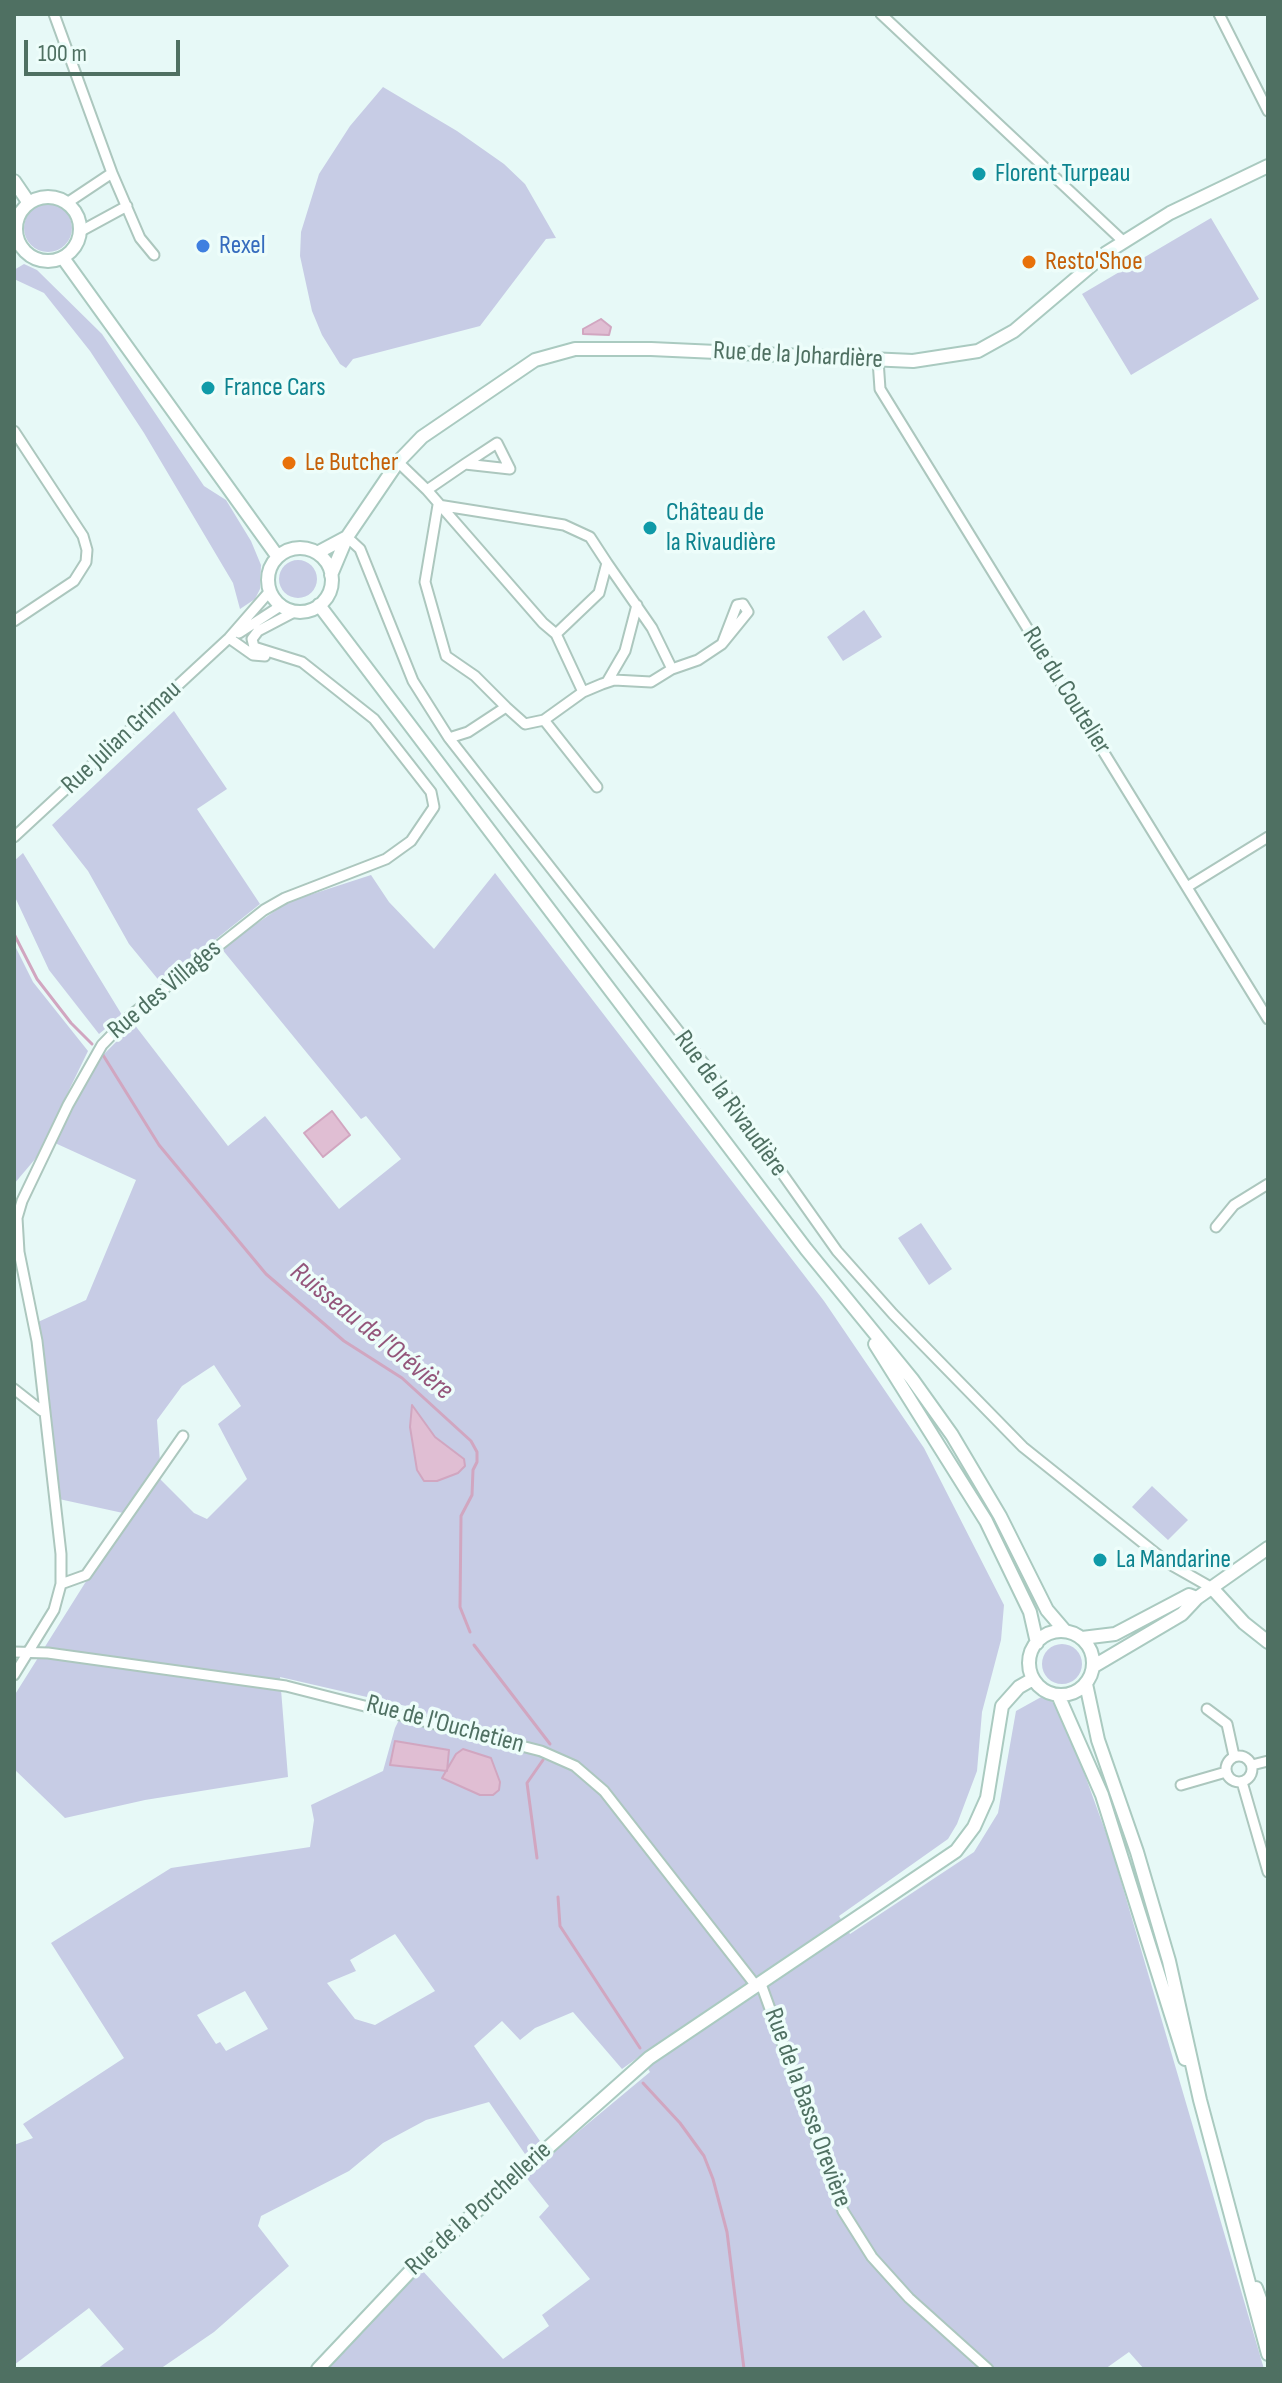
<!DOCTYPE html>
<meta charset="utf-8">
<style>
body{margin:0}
#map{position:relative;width:1282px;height:2383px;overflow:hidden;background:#e7f9f7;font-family:"Sofia Sans Condensed",sans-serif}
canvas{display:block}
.frame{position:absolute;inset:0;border:16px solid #4f7062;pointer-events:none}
.scale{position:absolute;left:24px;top:40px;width:156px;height:36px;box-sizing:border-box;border:4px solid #4f7062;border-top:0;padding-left:10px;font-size:24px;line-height:28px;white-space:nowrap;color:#4f7062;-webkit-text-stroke:6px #edfdfa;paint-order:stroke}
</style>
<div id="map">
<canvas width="1282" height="2383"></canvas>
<div class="frame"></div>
<div class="scale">100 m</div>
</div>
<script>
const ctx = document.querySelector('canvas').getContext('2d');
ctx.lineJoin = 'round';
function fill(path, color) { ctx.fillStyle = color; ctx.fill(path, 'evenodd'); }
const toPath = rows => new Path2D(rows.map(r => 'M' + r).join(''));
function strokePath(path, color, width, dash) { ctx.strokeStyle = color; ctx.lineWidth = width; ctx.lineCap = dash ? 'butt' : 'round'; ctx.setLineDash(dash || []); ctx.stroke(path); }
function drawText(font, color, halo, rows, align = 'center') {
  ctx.font = font + ' "Sofia Sans Condensed",sans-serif'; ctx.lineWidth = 7; ctx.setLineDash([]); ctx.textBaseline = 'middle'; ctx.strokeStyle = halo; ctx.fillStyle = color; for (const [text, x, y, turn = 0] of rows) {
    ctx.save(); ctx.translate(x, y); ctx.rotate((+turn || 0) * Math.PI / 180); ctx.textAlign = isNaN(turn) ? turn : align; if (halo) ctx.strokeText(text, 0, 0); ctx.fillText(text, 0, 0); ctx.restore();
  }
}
fill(toPath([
 [383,87,457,131,504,164,525,184,556,238,546,239,480,326,353,359,346,368,340,364,322,335,312,311,300,256,301,232,319,174,350,126],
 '24 228a24 24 0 1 1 48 0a24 24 0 1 1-48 0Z',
 [1211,218,1259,299,1131,375,1082,294],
 [24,264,37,270,102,334,204,486,226,500,251,541,261,565,260,589,255,599,240,609,233,583,144,433,90,351,44,293,14,279,14,270],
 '279 579a19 19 0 1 1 38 0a19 19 0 1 1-38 0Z',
 [864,610,882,637,843,661,827,637],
 [174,711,227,789,197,809,260,904,161,983,129,944,88,871,52,825],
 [23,853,122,1015,99,1034,49,970,14,895,14,861],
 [495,873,824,1301,924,1448,1004,1605,1001,1640,982,1712,977,1771,957,1824,948,1839,839,1916,850,1934,974,1852,998,1813,1016,1711,1043,1696,1054,1703,1065,1720,1111,1847,1264,2369,1144,2369,1129,2352,1105,2369,326,2369,421,2269,503,2359,549,2326,542,2315,590,2279,539,2217,549,2206,525,2176,650,2072,640,2056,622,2069,573,2012,535,2028,520,2040,502,2021,474,2046,540,2141,525,2154,489,2102,426,2120,383,2143,349,2171,261,2216,258,2226,289,2266,214,2332,160,2369,97,2369,124,2349,89,2308,14,2365,14,2145,33,2138,23,2124,124,2058,51,1943,171,1868,310,1847,314,1820,311,1805,383,1771,395,1728,406,1706,280,1677,288,1777,145,1800,65,1818,14,1769,14,1696,85,1583,159,1478,194,1513,207,1519,247,1479,218,1424,241,1406,214,1365,182,1386,157,1420,160,1463,123,1513,59,1499,38,1322,86,1300,136,1180,55,1143,98,1060,134,1024,228,1146,265,1116,339,1209,401,1159,366,1116,361,1119,221,948,288,902,371,875,389,902,434,949],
 [395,1934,435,1991,375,2025,355,2019,327,1983,356,1971,350,1960],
 [245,1991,268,2029,226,2051,220,2042,216,2044,197,2015],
 [14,944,33,982,88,1051,36,1158,14,1184],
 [921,1223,952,1269,929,1285,898,1238],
 [1152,1486,1188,1520,1168,1540,1132,1507],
 '1042 1664a20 20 0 1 1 40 0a20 20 0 1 1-40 0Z'
]), '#c7cce5');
const water = toPath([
 [601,319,611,327,609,335,583,334,583,329,601,319],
 [332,1111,350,1135,323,1157,304,1133,332,1111],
 [412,1405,435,1437,464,1459,465,1466,458,1473,437,1481,424,1481,417,1470,410,1427,412,1405],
 [395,1741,449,1750,447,1771,390,1765,395,1741],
 [463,1749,491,1758,500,1782,499,1790,493,1795,480,1795,442,1778,456,1754,463,1749]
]);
fill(water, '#e0bed3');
strokePath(water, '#d1a6c0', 2);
strokePath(toPath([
 [14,934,37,979,71,1023,92,1044],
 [103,1055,159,1145,266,1274,344,1341,402,1378,471,1441,477,1452,477,1462,473,1470,472,1495,461,1516,460,1607,470,1632],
 [474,1645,550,1744],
 [537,1858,527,1783,543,1760],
 [558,1897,560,1926,640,2048],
 [643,2083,680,2123,704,2156,713,2179,727,2232,744,2369]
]), '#d1a6c0', 3);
const street = toPath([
 [54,14,112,173,140,238,154,255],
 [881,14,1124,242],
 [1219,14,1268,111],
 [67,203,112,173],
 [81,231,127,206],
 [878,360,880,389,1268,1019],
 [14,431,83,536,87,550,86,562,74,581,14,621],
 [398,462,427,490,465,464,497,443,510,469,465,464],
 [427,490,543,623,556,634,583,692],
 [347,537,360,549,413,681,449,738,709,1070,837,1251,893,1314,1023,1447,1168,1563,1212,1588],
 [239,633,282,605],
 [229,638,253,655,265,656],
 [672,669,698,660,722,644,748,612,743,604,737,605,722,644],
 [607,682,625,651,637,605],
 [506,707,475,676,446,656,425,582,438,505,564,525,590,537,607,563,599,593,556,634],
 [544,720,597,787],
 [449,738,468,732,506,707,525,724,544,720,583,692,602,684,614,680,651,682,672,669,652,628,607,563],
 [14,837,229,638,270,591],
 [1187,887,1268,837],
 [1216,1227,1234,1205,1268,1184],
 [14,1389,42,1411],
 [61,1584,86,1575,183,1436],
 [14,1652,48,1653,286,1686,541,1751,575,1766,604,1791,757,1987],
 [14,1675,54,1610,61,1584,61,1554,37,1341,19,1252,17,1218,22,1201,68,1105,102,1045,131,1015,264,910,285,898,386,859,411,841,434,807,431,792,374,719,302,662,254,647,252,639,258,631,296,611],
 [1207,1709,1227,1724,1234,1756],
 '1226 1769a13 13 0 1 1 26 0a13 13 0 1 1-26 0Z',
 [1252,1765,1268,1761],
 [1242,1782,1268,1872],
 [1181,1785,1226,1772],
 [761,1984,843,2211,872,2257,909,2298,988,2369]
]);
const secondary = toPath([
 [14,181,29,203],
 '16 229a32 32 0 1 1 64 0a32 32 0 1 1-64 0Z',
 [63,258,278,557],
 '268 580a32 32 0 1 1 64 0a32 32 0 1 1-64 0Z',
 [317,553,347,537,398,462,422,437,535,360,575,349,651,349,913,361,978,351,1014,331,1106,253,1170,213,1268,166],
 [331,575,347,537],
 [319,605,806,1249,912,1379,952,1435,1000,1516,1047,1610,1065,1631],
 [875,1344,986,1521,1030,1612,1037,1643],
 [1212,1588,1244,1623,1268,1642],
 '1029 1663a32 32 0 1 1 64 0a32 32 0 1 1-64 0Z',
 [1082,1638,1115,1634,1189,1595,1197,1598],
 [1094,1666,1182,1614,1197,1598,1268,1548],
 [1086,1684,1098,1740,1137,1852,1169,1961,1200,2100,1268,2354],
 [1058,1695,1102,1795,1185,2059],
 [1256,2288,1268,2320],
 [318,2369,418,2263,649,2058,956,1851,974,1827,987,1798,1002,1706,1019,1687,1033,1679]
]);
strokePath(street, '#acc7be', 13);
strokePath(secondary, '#aacac0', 16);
strokePath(street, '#fff', 9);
strokePath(secondary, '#fff', 12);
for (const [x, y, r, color] of [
 [979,174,8,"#0f9aa8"],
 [203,246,8,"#3f7fe0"],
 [1029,262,8,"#e8710a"],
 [208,388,8,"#0f9aa8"],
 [289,463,8,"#e8710a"],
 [650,528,8,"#0f9aa8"],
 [1100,1560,8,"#0f9aa8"]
]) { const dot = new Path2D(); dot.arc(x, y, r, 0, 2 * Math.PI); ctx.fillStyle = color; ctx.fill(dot); strokePath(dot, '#edfdfa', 3); }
drawText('26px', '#0d838f', '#edfdfa', [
 ["Florent Turpeau",995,174],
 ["France Cars",224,388],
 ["Château de",666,513],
 ["la Rivaudière",666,543],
 ["La Mandarine",1116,1560]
], 'left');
drawText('26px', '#366cbe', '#edfdfa', [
 ["Rexel",219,246]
], 'left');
drawText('26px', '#c56008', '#edfdfa', [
 ["Resto'Shoe",1045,262],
 ["Le Butcher",305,463]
], 'left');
drawText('26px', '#4f7062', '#edfdfa', [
 ["Rue de la Johardière",798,356,3],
 ["Rue du Coutelier",1066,691,58],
 ["Rue Julian Grimau",122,738,-43],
 ["Rue des Villages",165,990,-40],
 ["Rue de la Rivaudière",730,1104,54],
 ["Rue de l'Ouchetien",445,1725,15],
 ["Rue de la Basse Orevière",807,2108,70],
 ["Rue de la Porchellerie",479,2209,-42]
]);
drawText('italic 28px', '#94567b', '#edfdfa', [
 ["Ruisseau de l'Orévière",371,1332,39]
]);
</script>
